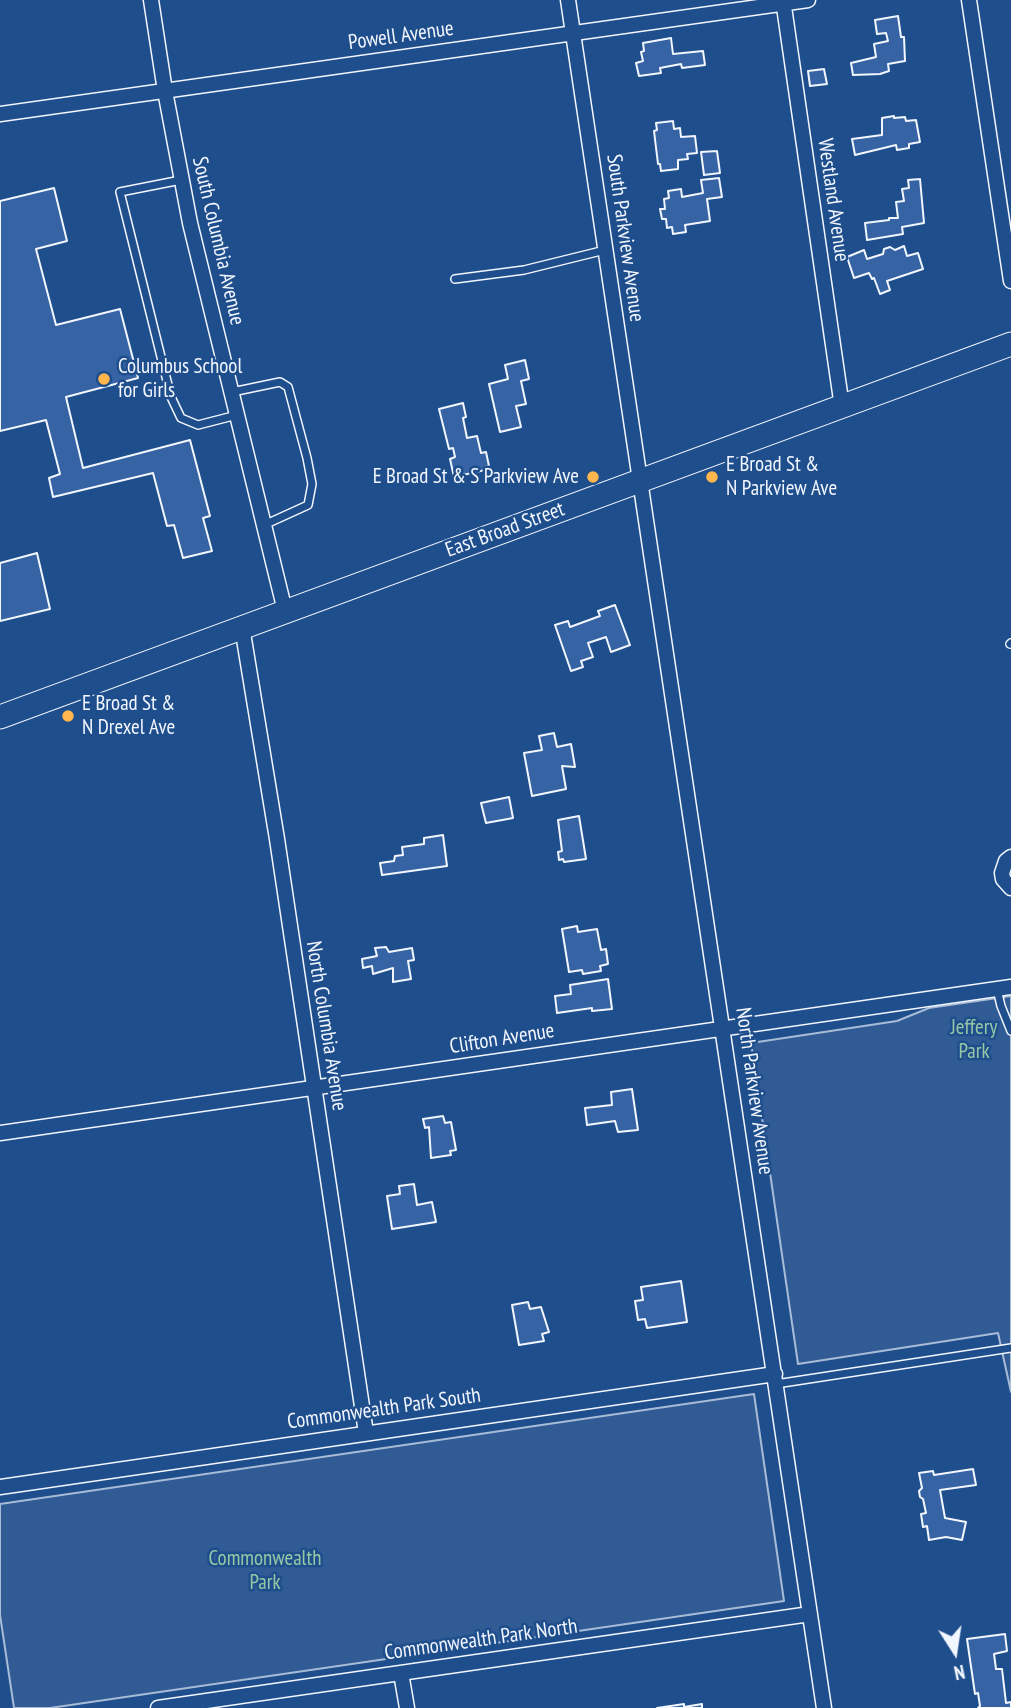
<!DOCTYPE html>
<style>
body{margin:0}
#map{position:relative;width:1011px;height:1708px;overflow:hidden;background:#1f4e8c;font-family:"PT Sans Narrow",sans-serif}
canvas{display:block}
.north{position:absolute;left:920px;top:1617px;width:70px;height:70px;-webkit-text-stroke:5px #1f4e8c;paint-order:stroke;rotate:168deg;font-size:19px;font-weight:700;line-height:28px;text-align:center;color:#f2f6ff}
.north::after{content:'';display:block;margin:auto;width:24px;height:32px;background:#f2f6ff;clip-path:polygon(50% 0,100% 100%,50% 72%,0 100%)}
</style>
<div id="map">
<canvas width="1011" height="1708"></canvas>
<div class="north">N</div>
</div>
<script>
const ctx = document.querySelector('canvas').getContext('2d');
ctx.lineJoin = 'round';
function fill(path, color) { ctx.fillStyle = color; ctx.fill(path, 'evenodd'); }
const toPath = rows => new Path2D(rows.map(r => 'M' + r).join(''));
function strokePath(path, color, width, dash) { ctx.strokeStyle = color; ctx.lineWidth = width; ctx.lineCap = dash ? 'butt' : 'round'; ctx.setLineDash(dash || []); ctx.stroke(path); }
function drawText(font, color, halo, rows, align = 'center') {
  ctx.font = font + ' "PT Sans Narrow",sans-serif'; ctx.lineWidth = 5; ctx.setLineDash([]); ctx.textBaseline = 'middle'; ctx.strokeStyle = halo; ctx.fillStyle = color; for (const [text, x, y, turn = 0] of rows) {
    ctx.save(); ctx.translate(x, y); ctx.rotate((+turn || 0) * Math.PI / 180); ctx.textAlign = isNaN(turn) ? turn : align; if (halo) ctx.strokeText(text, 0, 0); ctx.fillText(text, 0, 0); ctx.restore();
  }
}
const built = toPath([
 [1011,996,1011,1392,998,1333,798,1364,751,1043,897,1021,929,1008,1011,996],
 [754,1394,784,1601,50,1708,14,1708,0,1615,0,1504,754,1394]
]);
fill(built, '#305b95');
strokePath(built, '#a8bbd7', 2);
const building = toPath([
 [898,16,901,37,904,37,905,61,888,64,889,71,880,74,853,75,851,63,876,57,874,44,888,41,886,33,877,34,875,20,898,16],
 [671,38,673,54,703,51,705,65,682,68,681,64,660,68,661,73,639,76,636,63,643,61,641,52,644,51,643,43,671,38],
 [824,69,827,84,810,86,808,71,824,69],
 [894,116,894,118,905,117,906,121,916,120,920,142,909,144,909,148,897,150,896,145,855,155,852,139,882,135,882,118,894,116],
 [673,121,674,129,680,128,681,137,695,136,697,153,687,154,688,159,678,160,678,169,661,171,660,164,658,164,654,131,657,130,656,123,673,121],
 [717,151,720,173,704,175,701,152,717,151],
 [719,178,722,197,707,199,710,221,685,225,686,232,673,234,672,227,667,228,666,219,662,219,660,209,665,209,664,199,669,198,668,191,681,189,682,197,703,193,701,180,719,178],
 [920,179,924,223,902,227,903,234,867,240,865,223,889,220,889,218,898,218,896,202,904,201,902,189,909,188,908,180,920,179],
 [54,188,67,241,36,249,56,325,120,309,138,378,66,397,83,468,190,440,210,516,203,518,212,551,183,558,174,525,167,526,153,473,53,497,49,478,60,474,46,420,0,431,0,201,54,188],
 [904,246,907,256,918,253,923,269,887,281,890,290,880,294,874,278,872,279,869,273,854,278,847,257,864,250,867,259,883,254,884,249,890,247,895,250,904,246],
 [525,360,529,379,521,381,526,404,516,406,521,427,500,432,489,384,508,379,505,365,525,360],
 [463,403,466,417,463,418,467,438,477,436,481,453,486,452,489,466,485,467,485,470,454,477,450,459,455,457,453,448,449,449,439,409,463,403],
 [37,553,50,609,0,621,0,563,37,553],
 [615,605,630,645,611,652,606,637,588,643,593,657,581,661,583,667,571,671,555,625,568,621,570,627,600,616,598,611,615,605],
 [554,733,557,747,571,744,575,767,562,766,566,789,532,796,524,753,542,750,539,736,554,733],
 [509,797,513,818,486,823,481,803,509,797],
 [579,816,586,859,564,862,563,859,559,860,558,852,562,851,558,820,579,816],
 [443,835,447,866,382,875,380,863,394,861,395,856,403,855,402,847,424,844,424,838,443,835],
 [577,926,578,932,597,929,601,950,606,949,608,964,600,966,601,971,583,974,582,970,569,972,562,929,577,926],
 [386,947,389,952,412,948,414,960,408,961,411,979,393,982,393,968,373,974,372,966,363,968,362,959,377,956,375,948,386,947],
 [608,979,612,1009,592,1011,592,1008,557,1013,555,996,571,994,570,985,608,979],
 [632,1089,638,1130,618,1132,615,1121,587,1125,585,1108,612,1105,611,1092,632,1089],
 [443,1116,445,1123,451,1122,456,1150,450,1151,451,1155,431,1158,429,1127,425,1128,423,1119,443,1116],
 [414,1184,417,1205,432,1202,436,1222,392,1229,387,1196,400,1194,399,1186,414,1184],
 [681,1281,687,1322,647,1328,645,1319,638,1320,635,1301,643,1300,641,1287,681,1281],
 [528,1302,530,1309,541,1307,549,1332,542,1334,544,1341,519,1345,512,1305,528,1302],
 [973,1469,976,1485,940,1490,945,1518,966,1522,962,1540,946,1537,929,1540,927,1526,923,1527,921,1514,926,1513,923,1499,920,1497,919,1491,922,1488,919,1473,933,1471,934,1475,973,1469],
 [1005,1634,1007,1651,994,1654,996,1669,1002,1669,1006,1703,1011,1702,1011,1708,978,1708,980,1706,978,1693,975,1694,967,1639,1005,1634],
 [684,1704,684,1707,702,1704,702,1708,657,1708,684,1704]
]);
fill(building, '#3563a3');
strokePath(building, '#f2f6ff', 2);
const service = toPath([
 [181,180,120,192,171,397,181,418,198,425,237,415],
 [455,279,524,270,605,250],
 [232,392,280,382,288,387,307,458,312,484,308,505,264,525],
 [1010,644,1011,643],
 [997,989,1001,1006,1011,1031],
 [776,1384,1011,1348]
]);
const minor = toPath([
 [151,0,165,91,190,223,285,611],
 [568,0,824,1708],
 [783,0,842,407],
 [969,0,1011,281],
 [0,114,808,0],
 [242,627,277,839,366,1433],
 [1011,857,1006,861,1002,873,1003,879,1011,888],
 [0,1133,1011,987],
 [0,1487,775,1374],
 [401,1673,407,1708],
 [158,1708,810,1614]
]);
const primary = toPath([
 [0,717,1011,344]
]);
strokePath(service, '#f2f6ff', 10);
strokePath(minor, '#f2f6ff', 17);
strokePath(primary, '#f2f6ff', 25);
strokePath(service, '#1f4e8c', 7);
strokePath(minor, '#1f4e8c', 14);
strokePath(primary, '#1f4e8c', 23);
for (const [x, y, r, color] of [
 [104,379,7,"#ffb74d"],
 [593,477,7,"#ffb74d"],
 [712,477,7,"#ffb74d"],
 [68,716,7,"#ffb74d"]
]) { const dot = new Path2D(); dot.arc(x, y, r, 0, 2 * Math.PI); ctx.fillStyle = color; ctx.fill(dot); strokePath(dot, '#1f4e8c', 2.5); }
drawText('21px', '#f2f6ff', '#1f4e8c', [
 ["Powell Avenue",401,36,-8],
 ["Westland Avenue",833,200,82],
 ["South Parkview Avenue",625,238,82],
 ["South Columbia Avenue",218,241,77],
 ["East Broad Street",505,530,-20],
 ["North Columbia Avenue",326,1026,81],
 ["Clifton Avenue",502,1039,-9],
 ["North Parkview Avenue",754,1091,82],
 ["Commonwealth Park South",384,1409,-8],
 ["Commonwealth Park North",481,1640,-8]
]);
drawText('21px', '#f2f6ff', '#1f4e8c', [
 ["Columbus School",118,367],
 ["for Girls",118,391],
 ["E Broad St &",726,465],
 ["N Parkview Ave",726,489],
 ["E Broad St & S Parkview Ave",579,477,"right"],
 ["E Broad St &",82,704],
 ["N Drexel Ave",82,728]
], 'left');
drawText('21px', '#97c8a6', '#1f4e8c', [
 ["Jeffery",974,1028],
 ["Park",974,1052],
 ["Commonwealth",265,1559],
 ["Park",265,1583]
]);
</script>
